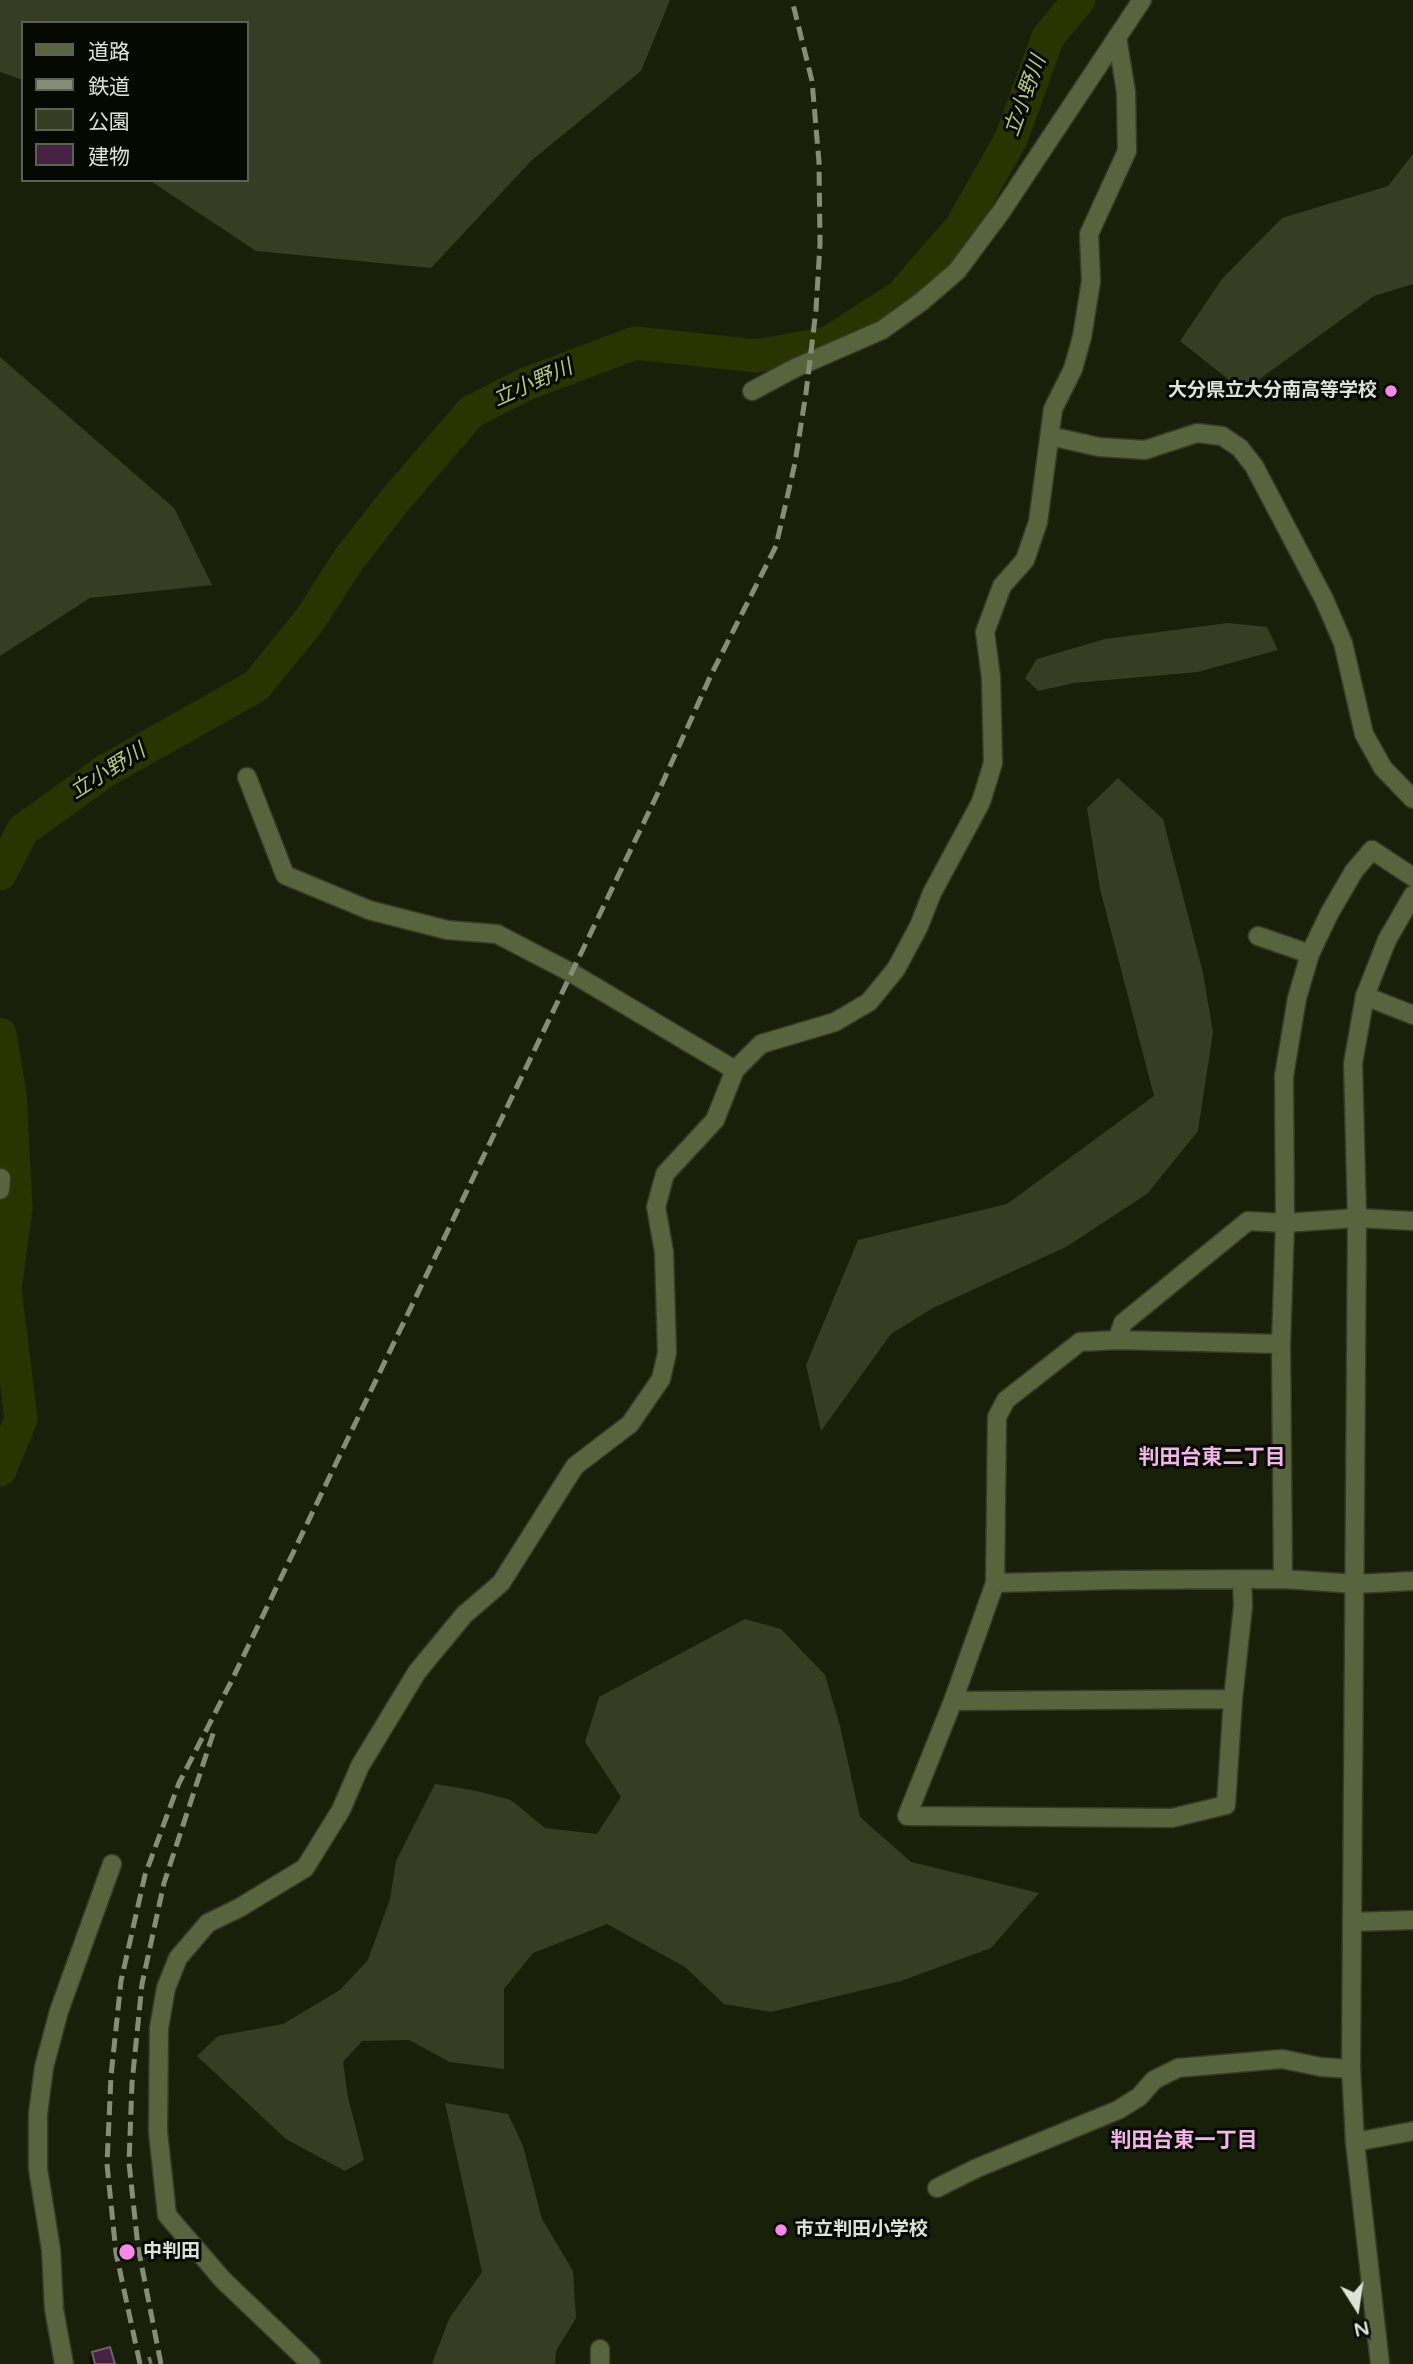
<!DOCTYPE html>
<meta charset="utf-8">
<style>
body{margin:0}
#map{position:relative;width:1413px;height:2364px;overflow:hidden;background:#192009;font-family:"Varela Round","Noto Sans JP",sans-serif}
canvas{display:block}
.legend{position:absolute;left:21px;top:21px;width:228px;height:161px;box-sizing:border-box;background:#060902;border:2px solid #5c6156;margin:0;padding:9px 12px;list-style:none;font-size:21px;color:#dee4d5}
.legend li{display:flex;align-items:center;gap:14px;height:35px}
.legend b{width:35px;border:2px solid #5c6156}
.north{position:absolute;left:1322px;top:2273px;width:70px;height:70px;-webkit-text-stroke:5px #060902;paint-order:stroke;rotate:168deg;font-size:19px;font-weight:700;line-height:28px;text-align:center;color:#dee4d5}
.north::after{content:'';display:block;margin:auto;width:24px;height:32px;background:#dee4d5;clip-path:polygon(50% 0,100% 100%,50% 72%,0 100%)}
</style>
<div id="map">
<canvas width="1413" height="2364"></canvas>
<ul class="legend">
<li><b style="height:9px;background:#57643d"></b>道路</li>
<li><b style="height:9px;background:#858c79"></b>鉄道</li>
<li><b style="height:19px;background:#353e23"></b>公園</li>
<li><b style="height:19px;background:#462141"></b>建物</li>
</ul>
<div class="north">N</div>
</div>
<script>
const ctx = document.querySelector('canvas').getContext('2d');
ctx.lineJoin = 'round';
function fill(path, color) { ctx.fillStyle = color; ctx.fill(path, 'evenodd'); }
const toPath = rows => new Path2D(rows.map(r => 'M' + r).join(''));
function strokePath(path, color, width, dash) { ctx.strokeStyle = color; ctx.lineWidth = width; ctx.lineCap = dash ? 'butt' : 'round'; ctx.setLineDash(dash || []); ctx.stroke(path); }
function drawText(font, color, halo, rows, align = 'center') {
  ctx.font = font + ' "Varela Round","Noto Sans JP",sans-serif'; ctx.lineWidth = 6; ctx.setLineDash([]); ctx.textBaseline = 'middle'; ctx.strokeStyle = halo; ctx.fillStyle = color; for (const [text, x, y, turn = 0] of rows) {
    ctx.save(); ctx.translate(x, y); ctx.rotate((+turn || 0) * Math.PI / 180); ctx.textAlign = isNaN(turn) ? turn : align; if (halo) ctx.strokeText(text, 0, 0); ctx.fillText(text, 0, 0); ctx.restore();
  }
}
fill(toPath([
 [0,0,670,0,641,71,532,160,431,268,256,251,149,180,247,180,247,23,23,23,23,80,0,72],
 [1413,154,1413,284,1374,296,1243,391,1180,341,1222,279,1282,218,1388,186],
 [0,357,174,508,212,585,90,598,0,656],
 [1228,623,1267,627,1278,650,1198,672,1074,683,1038,691,1025,678,1037,659,1105,639],
 [1118,778,1163,819,1203,973,1213,1032,1198,1131,1147,1194,1066,1247,933,1308,891,1334,821,1431,806,1365,858,1240,1007,1204,1154,1096,1100,889,1087,808],
 [745,1619,781,1629,825,1675,840,1726,860,1817,911,1862,1039,1893,991,1948,901,1981,771,2012,724,2004,685,1967,607,1924,533,1953,504,1989,504,2069,450,2062,409,2040,362,2041,343,2062,348,2097,364,2160,345,2171,286,2139,197,2056,218,2036,283,2024,340,1990,368,1960,390,1899,396,1861,435,1784,477,1791,511,1800,545,1828,597,1834,621,1797,585,1742,599,1697],
 [445,2103,508,2114,523,2146,542,2219,573,2271,576,2318,556,2351,555,2364,432,2364,449,2319,482,2272]
]), '#353e23');
fill(toPath([
 [93,2353,113,2364,90,2364,88,2358]
]), '#0007');
strokePath(toPath([
 [0,874,23,830,105,771,256,686,309,621,349,559,396,499,471,412,526,384,635,343,757,356,828,343,901,296,961,227,1011,139,1048,37,1079,0],
 [0,1034,10,1093,16,1208,5,1289,21,1419,0,1470]
]), '#283501', 33);
const building = toPath([
 [110,2347,115,2364,95,2364,92,2352,110,2347]
]);
fill(building, '#462141');
strokePath(building, '#745d70', 2);
const minor = toPath([
 [752,391,795,368,882,330,921,302,957,271,1001,212,1142,0],
 [1050,436,1099,447,1145,450,1197,433,1222,436,1240,448,1254,466,1324,599,1343,643,1364,734,1383,768,1413,799],
 [247,777,285,875,369,910,447,930,497,934,570,972,735,1070],
 [1258,936,1310,954],
 [1365,996,1413,1015],
 [0,1190,1,1178],
 [1117,1340,1123,1323,1248,1221,1285,1223,1357,1218,1413,1221],
 [1283,1579,1281,1344,1285,1223,1284,1076,1297,998,1310,954,1329,914,1354,871,1372,850,1413,877],
 [1242,1580,1243,1606,1233,1699,1226,1805,1172,1818,907,1816,953,1701,995,1583,997,1417,1006,1400,1080,1342,1117,1340,1281,1344],
 [995,1583,1115,1580,1283,1579,1356,1584,1413,1581],
 [953,1701,1233,1699],
 [1352,1922,1413,1920],
 [1355,2142,1413,2131],
 [937,2188,977,2168,1118,2110,1139,2097,1154,2080,1178,2068,1282,2059,1321,2067,1351,2069],
 [64,2364,54,2309,51,2250,38,2169,38,2114,44,2067,59,2011,112,1864],
 [311,2364,223,2280,167,2215,158,2132,159,2028,166,1988,178,1958,208,1923,239,1908,305,1868,341,1810,360,1766,417,1672,464,1615,501,1583,575,1466,630,1424,661,1379,667,1353,664,1252,656,1207,665,1174,715,1120,735,1070,761,1044,835,1022,869,1002,896,969,919,926,932,893,981,802,993,763,991,678,985,632,1002,586,1025,560,1038,522,1053,409,1073,369,1082,337,1091,281,1089,234,1127,151,1126,92,1117,37],
 [600,2364,600,2349]
]);
const tertiary = toPath([
 [1380,2364,1355,2142,1351,2069,1357,1218,1353,1063,1365,996,1387,940,1413,895]
]);
strokePath(minor, '#353b26', 21);
strokePath(tertiary, '#353b26', 21);
strokePath(toPath([
 [149,2357,151,2364]
]), '#727965', 3.5, [7, 3.5]);
strokePath(minor, '#57643d', 18);
strokePath(tertiary, '#57643d', 18);
strokePath(toPath([
 [140,2364,116,2253,107,2164,111,2076,121,1981,145,1875,179,1783,231,1682,657,795,711,675,776,546,795,463,806,393,816,310,820,244,819,162,812,81,792,0],
 [161,2364,138,2247,129,2163,132,2083,142,1984,164,1883,214,1731]
]), '#858c79', 5, [14, 7]);
for (const [x, y, r, color] of [
 [1391,391,7,"#f888ea"],
 [781,2230,7,"#f888ea"],
 [127,2252,9,"#f888ea"]
]) { const dot = new Path2D(); dot.arc(x, y, r, 0, 2 * Math.PI); ctx.fillStyle = color; ctx.fill(dot); strokePath(dot, '#060902', 2.5); }
drawText('bold 19px', '#dee4d5', '#060902', [
 ["大分県立大分南高等学校",1377,391,"right"],
 ["市立判田小学校",795,2230],
 ["中判田",143,2252]
], 'left');
drawText('italic 21px', '#b1c97d', '#060902', [
 ["立小野川",1026,96,-70],
 ["立小野川",533,384,-24],
 ["立小野川",108,772,-32]
]);
drawText('bold 21px', '#f4b5ea', '#060902', [
 ["判田台東二丁目",1212,1458],
 ["判田台東一丁目",1184,2141]
]);
</script>
